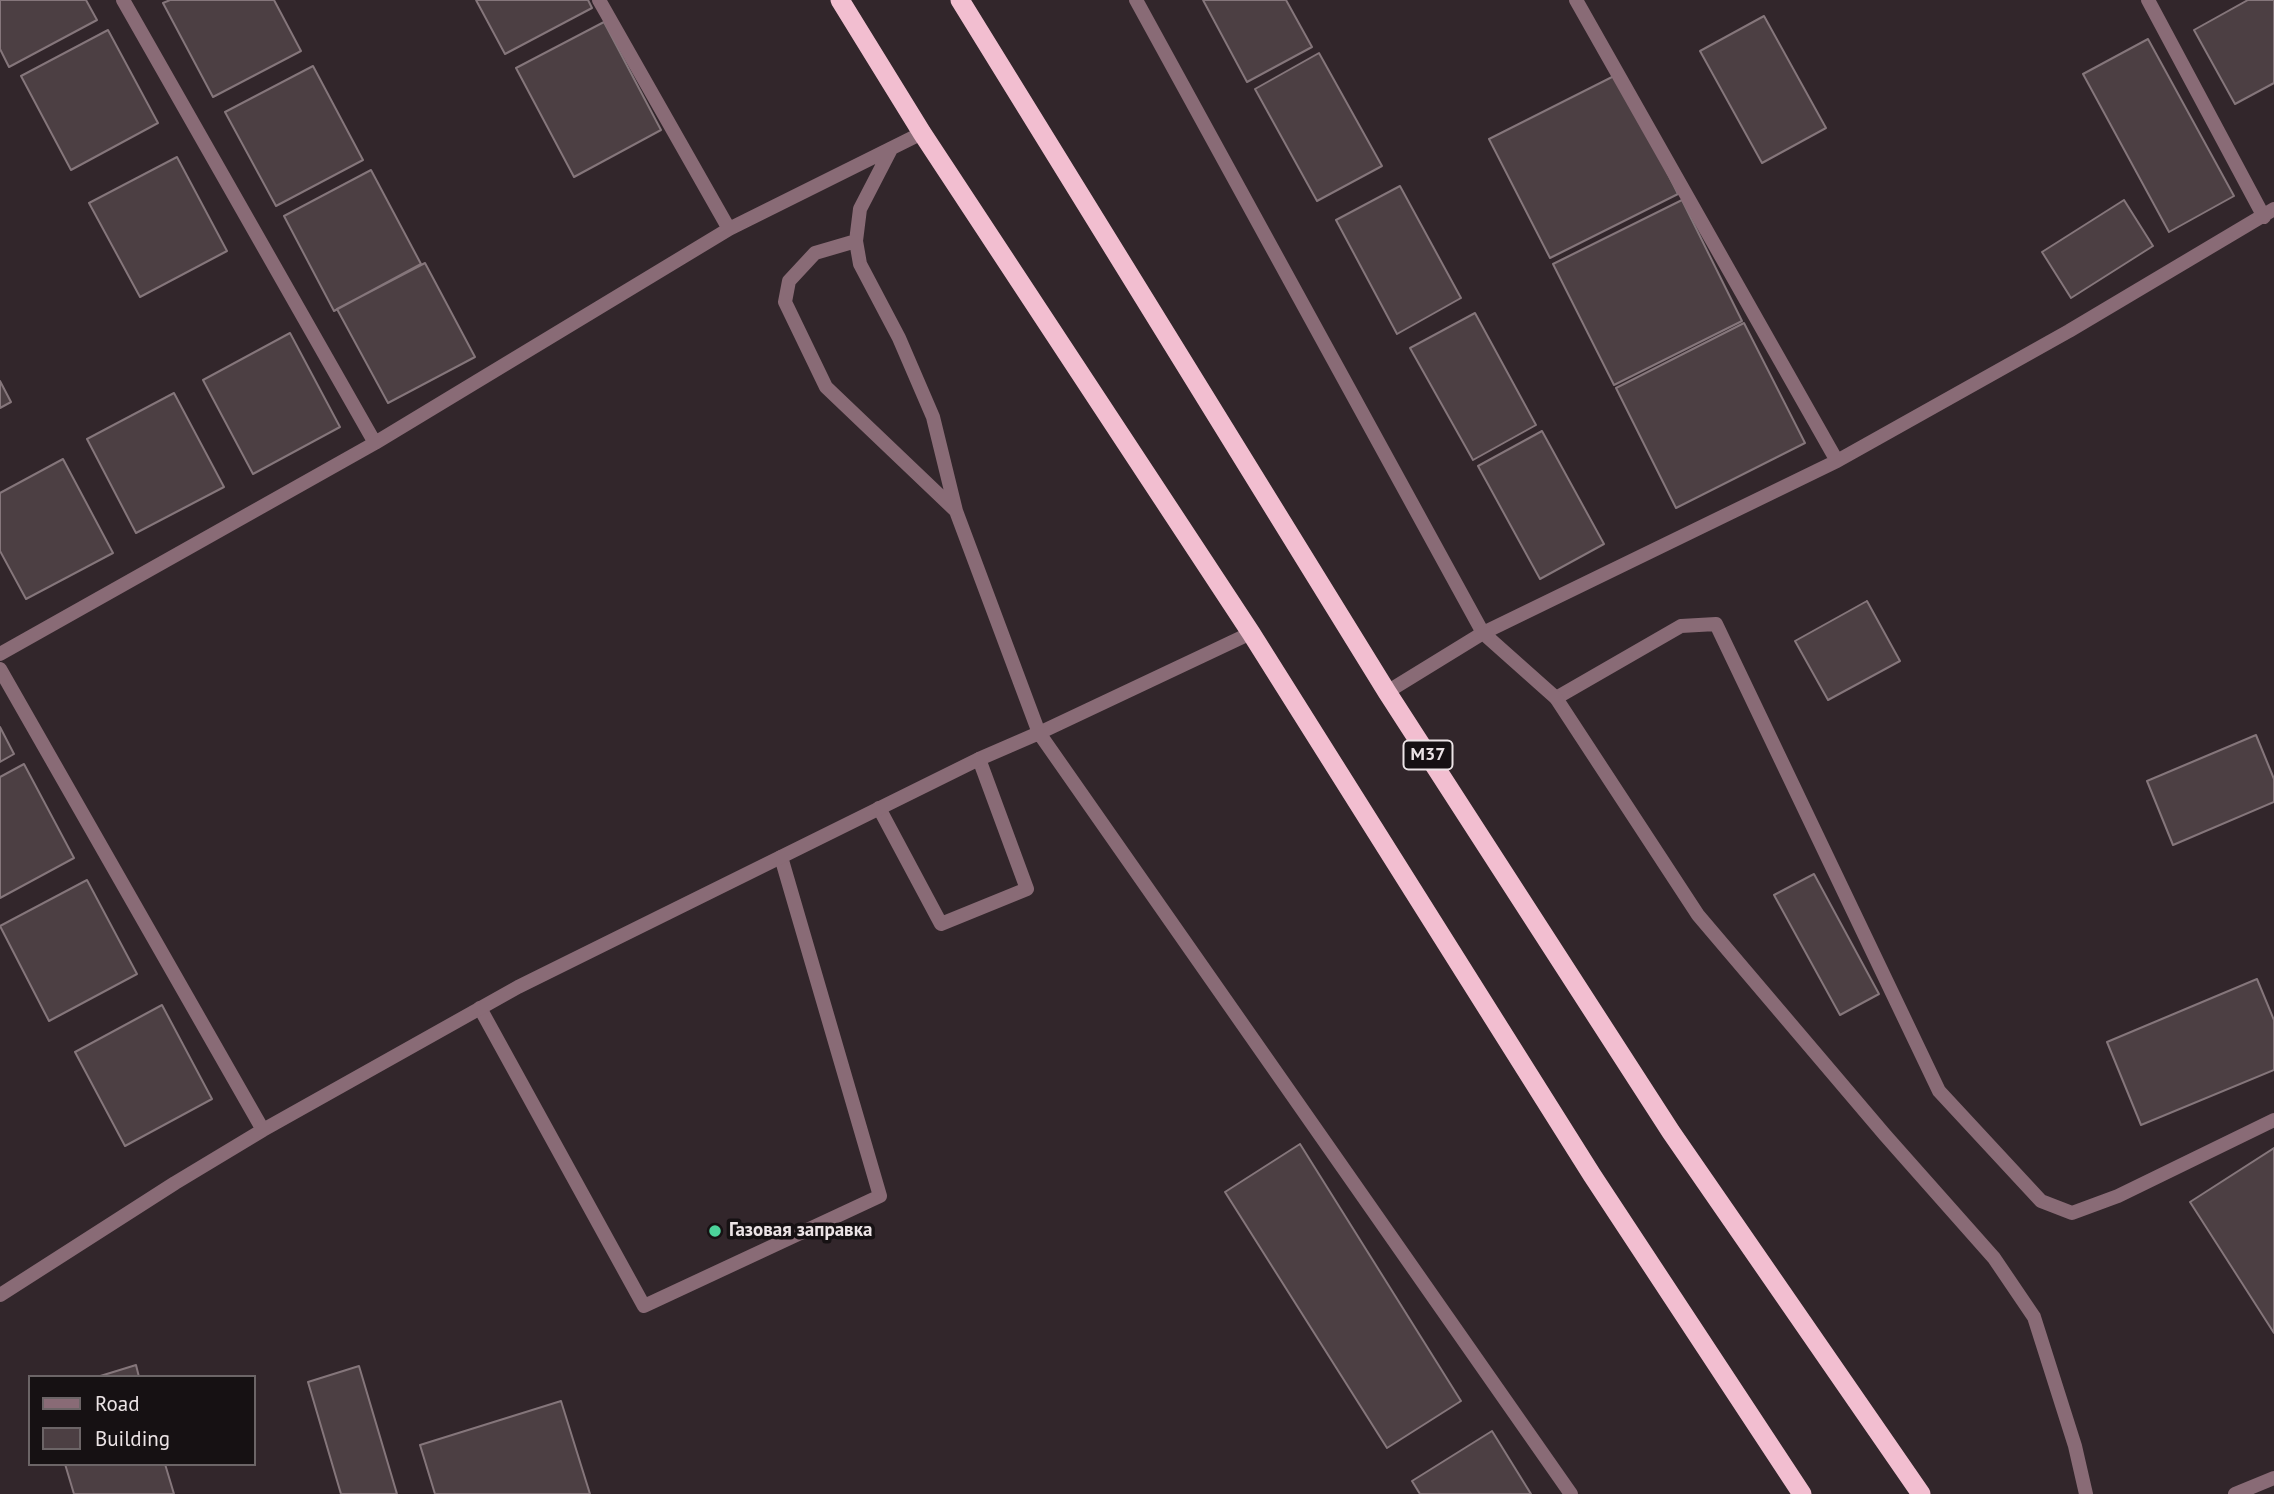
<!DOCTYPE html>
<meta charset="utf-8">
<style>
body{margin:0}
#map{position:relative;width:2274px;height:1494px;overflow:hidden;background:#32262b;font-family:"PT Sans",sans-serif}
canvas{display:block}
.legend{position:absolute;left:28px;top:1375px;width:228px;height:91px;box-sizing:border-box;background:#161113;border:2px solid #6c6567;margin:0;padding:9px 12px;list-style:none;font-size:21px;color:#ece4e6}
.legend li{display:flex;align-items:center;gap:14px;height:35px}
.legend b{width:35px;border:2px solid #6c6567}
</style>
<div id="map">
<canvas width="2274" height="1494"></canvas>
<ul class="legend">
<li><b style="height:9px;background:#896b76"></b>Road</li>
<li><b style="height:19px;background:#4c3f43"></b>Building</li>
</ul>
</div>
<script>
const ctx = document.querySelector('canvas').getContext('2d');
ctx.lineJoin = 'round';
function fill(path, color) { ctx.fillStyle = color; ctx.fill(path, 'evenodd'); }
const toPath = rows => new Path2D(rows.map(r => 'M' + r).join(''));
function strokePath(path, color, width, dash) { ctx.strokeStyle = color; ctx.lineWidth = width; ctx.lineCap = dash ? 'butt' : 'round'; ctx.setLineDash(dash || []); ctx.stroke(path); }
function drawText(font, color, halo, rows, align = 'center') {
  ctx.font = font + ' "PT Sans",sans-serif'; ctx.lineWidth = 7; ctx.setLineDash([]); ctx.textBaseline = 'middle'; ctx.strokeStyle = halo; ctx.fillStyle = color; for (const [text, x, y, turn = 0] of rows) {
    ctx.save(); ctx.translate(x, y); ctx.rotate((+turn || 0) * Math.PI / 180); ctx.textAlign = isNaN(turn) ? turn : align; if (halo) ctx.strokeText(text, 0, 0); ctx.fillText(text, 0, 0); ctx.restore();
  }
}
const building = toPath([
 [0,0,86,0,97,20,9,67,0,49,0,0],
 [170,0,274,0,301,51,213,97,163,3,170,0],
 [476,0,588,0,592,8,505,54,476,0],
 [1203,0,1286,0,1312,47,1247,82,1203,0],
 [2248,0,2274,0,2274,83,2235,104,2194,30,2248,0],
 [1764,16,1826,128,1762,163,1700,51,1764,16],
 [604,22,661,130,574,177,516,68,604,22],
 [108,30,158,123,71,170,21,76,108,30],
 [2148,39,2234,196,2169,232,2083,74,2148,39],
 [1319,53,1382,166,1317,201,1255,89,1319,53],
 [313,66,363,160,276,206,225,112,313,66],
 [1618,74,1678,194,1550,258,1489,139,1618,74],
 [177,157,227,251,140,297,89,203,177,157],
 [371,170,421,264,334,311,284,216,371,170],
 [1400,186,1461,298,1397,334,1336,220,1400,186],
 [1682,200,1742,321,1614,385,1553,264,1682,200],
 [2124,200,2153,246,2071,298,2042,252,2124,200],
 [425,263,475,357,388,403,337,309,425,263],
 [1475,313,1536,425,1473,460,1410,348,1475,313],
 [1744,323,1805,443,1676,508,1616,388,1744,323],
 [290,333,340,427,253,474,203,380,290,333],
 [0,381,11,402,0,408,0,381],
 [174,393,224,487,136,533,87,439,174,393],
 [1542,431,1604,544,1540,579,1478,466,1542,431],
 [63,459,113,553,26,599,0,551,0,493,63,459],
 [1867,601,1900,661,1828,700,1795,641,1867,601],
 [0,727,14,754,0,762,0,727],
 [2256,735,2274,779,2274,802,2173,845,2147,781,2256,735],
 [24,764,74,858,0,898,0,777,24,764],
 [1814,874,1879,994,1840,1015,1774,895,1814,874],
 [87,880,137,974,49,1021,0,926,87,880],
 [2257,979,2274,1020,2274,1070,2141,1125,2107,1042,2257,979],
 [162,1005,212,1099,125,1146,75,1052,162,1005],
 [1300,1144,1461,1401,1387,1448,1225,1192,1300,1144],
 [2274,1148,2274,1333,2190,1202,2274,1148],
 [136,1365,139,1377,97,1377,136,1365],
 [359,1366,397,1494,341,1494,308,1382,359,1366],
 [561,1401,590,1494,435,1494,420,1445,561,1401],
 [1492,1431,1531,1494,1420,1494,1412,1481,1492,1431],
 [65,1464,165,1464,174,1494,74,1494,65,1464]
]);
fill(building, '#4c3f43');
strokePath(building, '#85767b', 2);
strokePath(toPath([
 [1556,698,1681,626,1716,624,1939,1091,2041,1201,2072,1213,2118,1196,2274,1120],
 [879,808,941,924,1027,889,979,759],
 [480,1008,644,1306,880,1196,781,857]
]), '#896b76', 14);
strokePath(toPath([
 [123,0,375,443],
 [599,0,729,229],
 [1136,0,1483,633,1556,698,1698,915,1885,1135,1994,1258,2034,1317,2075,1446,2086,1494],
 [1576,0,1837,461],
 [2148,0,2264,217],
 [891,149,860,209,856,241,860,264,899,338,933,417,956,511,1039,733,1571,1494],
 [856,241,815,253,789,281,785,302,826,387,956,511],
 [0,654,375,443,729,229,922,133],
 [0,669,263,1130],
 [1387,692,1483,633,1837,461,2069,331,2274,209],
 [0,1295,175,1183,263,1130,518,987,979,759,1039,733,1251,633],
 [2235,1494,2274,1478]
]), '#896b76', 14);
strokePath(toPath([
 [840,0,922,133,1251,633,1592,1175,1802,1494],
 [960,0,1387,692,1671,1132,1921,1494]
]), '#f2bed0', 19);
for (const [x, y, r, color] of [
 [715,1231,7,"#4cd39b"]
]) { const dot = new Path2D(); dot.arc(x, y, r, 0, 2 * Math.PI); ctx.fillStyle = color; ctx.fill(dot); strokePath(dot, '#161113', 2.5); }
for (const [x, y, w] of [
 [1428,755,49]
]) { const box = new Path2D(); box.roundRect(x - w / 2, y - 14.5, w, 29, 5); ctx.fillStyle = '#161113'; ctx.fill(box); strokePath(box, '#ece4e6', 2); }
drawText('bold 18px', '#ece4e6', null, [
 ["M37",1428,755]
]);
drawText('bold 19px', '#ece4e6', '#161113', [
 ["Газовая заправка",729,1231]
], 'left');
</script>
